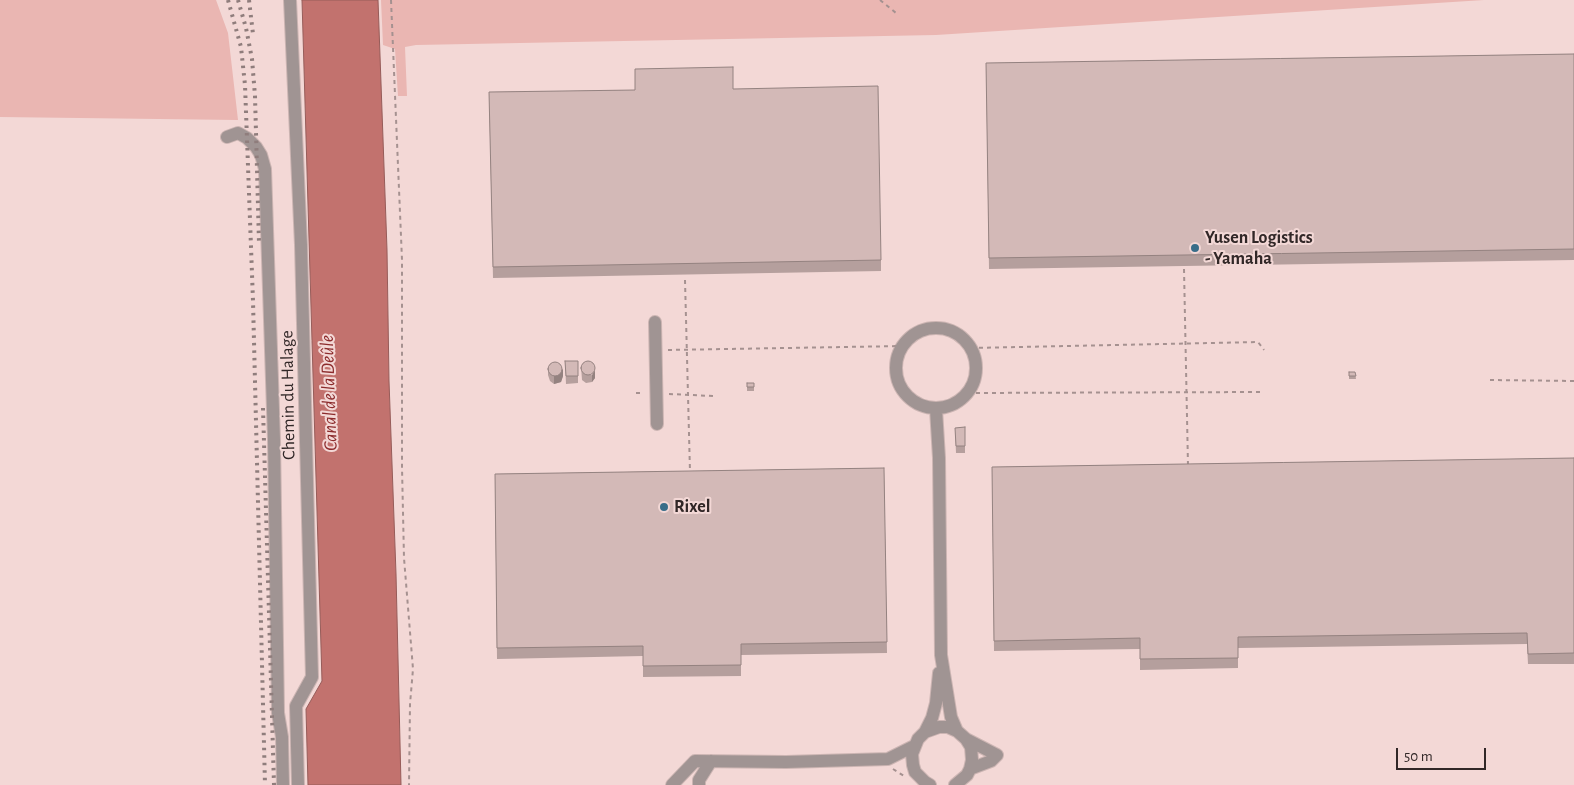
<!DOCTYPE html>
<meta charset="utf-8">
<style>
body{margin:0}
#map{position:relative;width:1574px;height:785px;overflow:hidden;background:#f3d8d6;font-family:"Alegreya Sans",sans-serif}
canvas{display:block}
.scale{position:absolute;left:1396px;top:748px;width:90px;height:22px;box-sizing:border-box;border:2px solid #312727;border-top:0;padding-left:6px;font-size:15px;line-height:18px;white-space:nowrap;color:#312727;-webkit-text-stroke:4px #f3d8d6;paint-order:stroke}
</style>
<div id="map">
<canvas width="1574" height="785"></canvas>
<div class="scale">50 m</div>
</div>
<script>
const ctx = document.querySelector('canvas').getContext('2d');
ctx.lineJoin = 'round';
function fill(path, color) { ctx.fillStyle = color; ctx.fill(path, 'evenodd'); }
const toPath = rows => new Path2D(rows.map(r => 'M' + r).join(''));
function strokePath(path, color, width, dash) { ctx.strokeStyle = color; ctx.lineWidth = width; ctx.lineCap = dash ? 'butt' : 'round'; ctx.setLineDash(dash || []); ctx.stroke(path); }
function drawText(font, color, halo, rows, align = 'center') {
  ctx.font = font + ' "Alegreya Sans",sans-serif'; ctx.lineWidth = 4; ctx.setLineDash([]); ctx.textBaseline = 'middle'; ctx.strokeStyle = halo; ctx.fillStyle = color; for (const [text, x, y, turn = 0] of rows) {
    ctx.save(); ctx.translate(x, y); ctx.rotate((+turn || 0) * Math.PI / 180); ctx.textAlign = isNaN(turn) ? turn : align; if (halo) ctx.strokeText(text, 0, 0); ctx.fillText(text, 0, 0); ctx.restore();
  }
}
fill(toPath([
 [0,0,216,0,228,33,238,120,0,117],
 [381,0,1484,0,936,35,416,45,405,47,407,96,398,96,395,49,383,45]
]), '#eab6b2');
const water = toPath([
 [302,0,378,0,387,250,389,381,396,574,401,785,308,785,306,709,322,681,302,0]
]);
fill(water, '#c2726e');
strokePath(water, '#965c59', 1);
const minor = toPath([
 [290,0,301,245,312,677,296,706,298,785],
 [227,137,238,133,247,138,256,147,261,155,265,169,274,440,278,713,282,737,283,785],
 [655,322,657,424],
 '896 368a40 40 0 1 1 80 0a40 40 0 1 1-80 0Z',
 [936,409,939,458,941,655,951,717,957,731],
 [925,732,932,718,936,703,939,673],
 [966,739,997,755,991,761,970,769],
 [672,785,695,761,786,762,888,759,914,746],
 [699,785,699,780,711,761],
 [930,785,925,782,915,772,913,765,912,754,918,739,925,732,939,727,948,727,957,731,966,739,971,747,972,760,970,769,967,775,955,785]
]);
strokePath(minor, '#ccb5b3', 14);
strokePath(toPath([
 [391,0,402,260,402,467,404,558,413,669,410,704,409,785],
 [880,0,896,13],
 [1184,269,1188,466],
 [685,280,690,472],
 [971,348,1258,342,1264,350],
 [668,350,902,346],
 [1490,380,1574,381],
 [636,393,644,393],
 [968,393,1264,392],
 [669,394,713,396],
 [893,769,904,776]
]), '#a59190', 2, [4, 4]);
strokePath(minor, '#a09493', 12);
strokePath(toPath([
 [228,0,241,47,245,85,253,301,265,785],
 [238,0,246,28,252,59,255,96,259,243],
 [249,0,253,34],
 [263,408,274,785]
]), '#8f7d7c', 4, [2.5, 5]);
fill(toPath([
 [1574,54,1574,260,989,269,986,63],
 [733,89,881,260,881,271,493,278,489,92],
 [565,361,578,361,578,383,566,384],
 [581,366,595,378,592,382,586,383,582,380],
 [548,368,563,376,561,382,554,384,550,381,548,375],
 [1349,372,1355,372,1356,379,1349,379],
 [747,383,754,383,754,391,747,391],
 [965,427,965,453,956,453,955,428],
 [1574,458,1574,664,1528,664,1527,644,1238,648,1238,668,1140,670,1140,649,994,651,992,467],
 [884,468,887,653,741,655,741,676,643,677,643,656,497,659,495,474]
]), '#b59f9d');
fill(toPath([
 [563,369,563,376,561,382,554,384,554,376],
 [595,370,595,378,592,382,592,375]
]), '#948280');
const building = toPath([
 [1574,54,1574,249,989,258,986,63,1574,54],
 [733,67,733,89,878,86,881,260,493,267,489,92,635,90,635,69,733,67],
 '581 368a7 7 0 1 1 14 0a7 7 0 1 1-14 0Z',
 [565,361,578,361,578,376,566,376,565,361],
 '548 369a7 7 0 1 1 14 0a7 7 0 1 1-14 0Z',
 [1349,372,1355,372,1356,376,1349,376,1349,372],
 [747,383,754,383,754,387,747,387,747,383],
 [965,427,965,446,956,446,955,428,965,427],
 [1574,458,1574,653,1528,654,1527,633,1238,637,1238,658,1140,659,1140,638,994,641,992,467,1574,458],
 [884,468,887,642,741,644,741,665,643,666,643,646,497,648,495,474,884,468]
]);
fill(building, '#d3b9b7');
strokePath(building, '#948280', 1);
for (const [x, y, r, color] of [
 [1195,248,5,"#386d89"],
 [664,507,5,"#386d89"]
]) { const dot = new Path2D(); dot.arc(x, y, r, 0, 2 * Math.PI); ctx.fillStyle = color; ctx.fill(dot); strokePath(dot, '#f3d8d6', 2); }
drawText('bold 18px', '#312727', '#f3d8d6', [
 ["Yusen Logistics",1205,238],
 ["- Yamaha",1205,259],
 ["Rixel",674,507]
], 'left');
drawText('18px', '#312727', '#f3d8d6', [
 ["Chemin du Halage",288,395,-91]
]);
drawText('italic 19px', '#8c2b2c', '#f3d8d6', [
 ["Canal de la Deûle",329,393,-92]
]);
</script>
